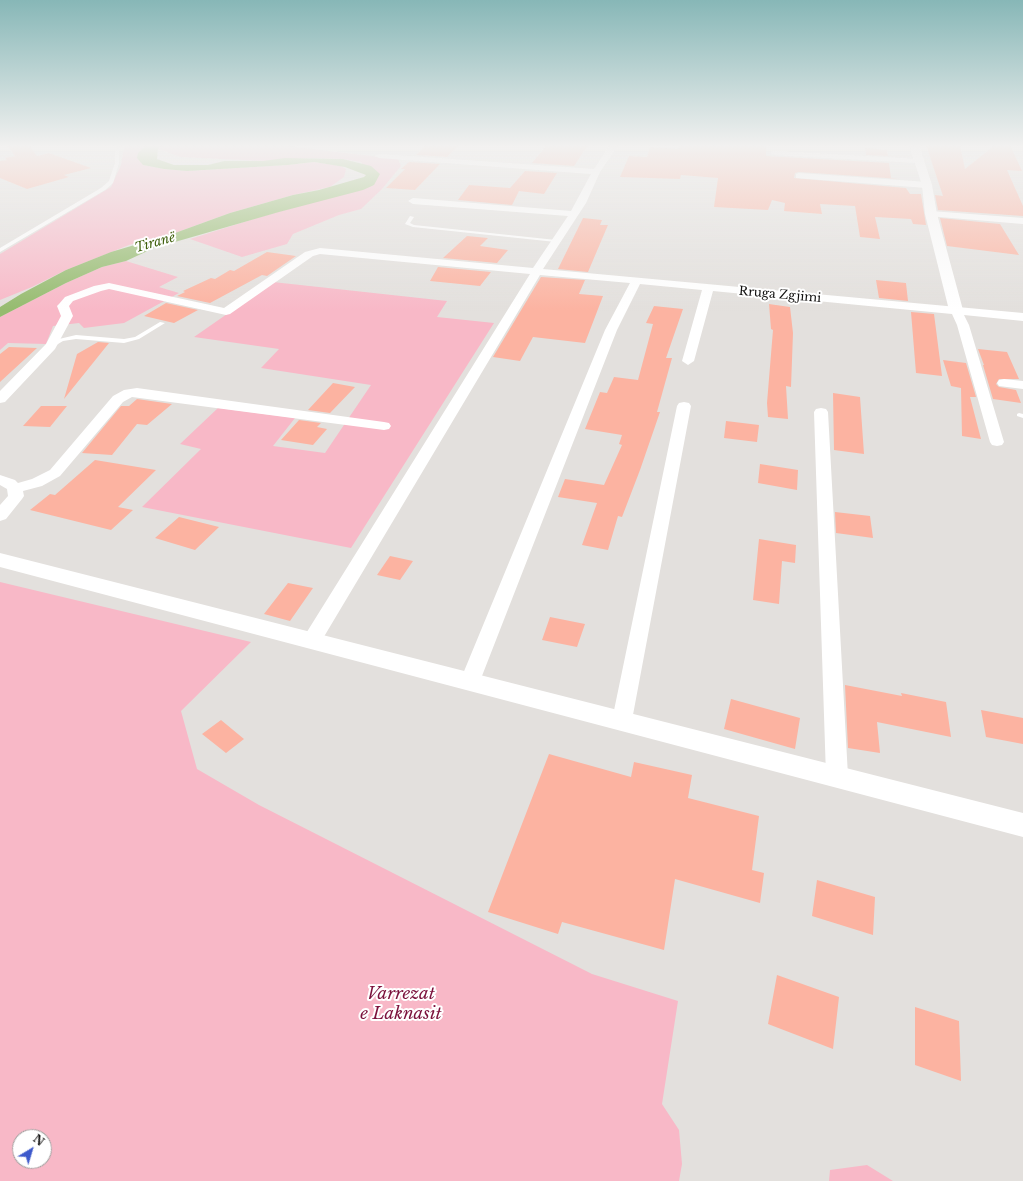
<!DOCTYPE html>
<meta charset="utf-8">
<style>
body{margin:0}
#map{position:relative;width:1023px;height:1181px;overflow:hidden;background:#e3e0dd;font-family:"Libre Baskerville",serif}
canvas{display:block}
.north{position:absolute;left:12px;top:1129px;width:40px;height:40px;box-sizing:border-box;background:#fff;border:1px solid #9f9f9e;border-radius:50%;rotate:38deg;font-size:11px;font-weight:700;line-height:16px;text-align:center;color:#0f0e0d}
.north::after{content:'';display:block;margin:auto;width:14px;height:18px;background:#3d59cb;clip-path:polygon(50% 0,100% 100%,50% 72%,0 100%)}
</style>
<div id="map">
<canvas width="1023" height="1181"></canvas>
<div class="north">N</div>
</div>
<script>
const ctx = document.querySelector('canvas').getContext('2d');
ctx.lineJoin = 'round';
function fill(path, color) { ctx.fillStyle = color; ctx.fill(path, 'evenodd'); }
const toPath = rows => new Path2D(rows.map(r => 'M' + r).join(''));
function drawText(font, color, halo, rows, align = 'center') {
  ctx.font = font + ' "Libre Baskerville",serif'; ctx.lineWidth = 4; ctx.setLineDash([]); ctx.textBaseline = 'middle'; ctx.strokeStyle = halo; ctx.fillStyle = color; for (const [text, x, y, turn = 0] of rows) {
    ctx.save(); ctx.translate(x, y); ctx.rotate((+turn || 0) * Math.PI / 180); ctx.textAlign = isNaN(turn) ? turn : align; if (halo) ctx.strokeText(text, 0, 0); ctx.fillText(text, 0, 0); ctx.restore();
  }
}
fill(toPath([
 [126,145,146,145,138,153,143,165,164,169,187,171,288,165,314,162,341,166,346,169,344,177,330,187,293,195,230,213,175,233,129,245,66,270,32,287,0,300,0,254,111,187,121,165,123,152],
 [162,145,278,145,398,159,401,166,382,189,361,209,339,215,293,234,287,244,242,257,190,239,263,216,374,185,361,162,343,159,313,158,263,161,181,157,158,149],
 [126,261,178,277,159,287,179,293,124,323,84,328,79,323,53,326,46,344,8,343,0,350,0,317,66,283,102,267],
 [273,282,447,301,437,317,494,323,351,548,142,507,201,449,180,444,218,408,295,418,273,446,325,453,371,385,261,368,279,349,194,337],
 [0,582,251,642,181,711,197,769,259,805,592,974,678,1001,662,1104,679,1130,682,1164,679,1181,0,1181],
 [20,1137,44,1137,44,1161,20,1161],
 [867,1165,893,1181,829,1181,830,1170]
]), '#f8b8c7');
fill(toPath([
 [146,145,162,145,158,149,157,159,174,165,208,165,224,161,263,161,285,158,343,159,371,166,380,174,374,185,363,190,279,212,154,248,126,261,102,267,66,283,0,317,0,307,21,294,66,270,111,252,175,233,230,213,293,195,319,190,364,177,366,175,345,167,314,162,288,165,187,171,164,169,143,165,137,158,138,153]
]), '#95bb6e');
fill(toPath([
 [7,145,29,145,37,156,49,153,91,168,64,175,69,177,27,189,0,178,0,161,7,160,5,158,15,156],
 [426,145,459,145,447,157,416,155],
 [550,145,588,145,574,166,532,163,546,146],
 [680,145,766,145,766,156,889,163,891,178,900,179,799,172,795,173,794,178,906,188,910,194,921,194,926,225,913,224,911,219,875,217,880,239,860,237,855,206,820,204,822,214,784,211,785,203,772,200,768,210,714,207,718,178,681,175,680,179,620,177,629,156,647,157,650,147,679,149],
 [926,145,960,145,965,169,995,145,1010,145,1022,171,1007,170,1023,206,1023,216,938,210,935,195,943,196],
 [865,148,887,150,888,156,866,155],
 [409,162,440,164,415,190,386,188,405,169,401,169],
 [525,171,557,173,544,194,519,191,512,205,458,200,469,185,510,188],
 [583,218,602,220,600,225,608,225,588,272,558,269],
 [940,218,1000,224,1019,255,947,246],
 [467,236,488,238,480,246,508,250,497,263,443,258],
 [267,252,296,256,267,276,262,275,210,303,177,296,185,292,183,291,211,278,215,279,230,270,234,271],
 [438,267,491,272,480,286,430,281],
 [541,277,585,280,579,294,603,296,585,343,533,337,520,361,493,357],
 [876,280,906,283,908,301,879,298],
 [166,303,198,310,174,323,144,316],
 [769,304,790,307,793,333,791,387,786,386,788,419,768,417,767,403,773,330,771,329],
 [654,306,683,309,666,358,672,358,657,412,660,412,640,470,622,517,618,516,608,550,582,545,597,503,558,497,565,479,604,485,622,445,619,444,622,435,585,429,600,392,607,393,614,377,638,380,653,324,646,323],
 [911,312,934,314,942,376,916,373],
 [98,342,109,343,64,399,77,354],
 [9,347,37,348,0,382,0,354],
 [978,349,1007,352,1019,379,999,379,996,384,999,387,1016,390,1021,403,993,399,983,365,984,365],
 [943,360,966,363,976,397,970,397,981,439,962,436,961,388,951,386],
 [333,383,355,387,330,413,308,410],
 [833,393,860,397,864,454,834,450],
 [137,399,172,404,147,425,137,424,112,455,82,453,121,406,129,406],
 [41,406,67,406,50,427,23,426],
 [299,420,321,423,317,427,327,429,313,445,281,440],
 [726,421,759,425,757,442,724,438],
 [95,460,156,470,118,507,133,510,111,530,30,510,50,494,55,495],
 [760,464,798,470,797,490,758,483],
 [835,512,870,516,873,538,836,533],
 [179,517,219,527,195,550,155,538],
 [759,539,796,545,795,563,782,561,779,604,753,600],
 [390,556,413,561,400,580,377,575],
 [288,583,313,588,290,621,264,614],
 [550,617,585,624,577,647,542,640],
 [845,685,902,696,901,693,946,702,951,737,877,722,880,753,848,748],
 [731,699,800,718,795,749,724,729],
 [981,710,1023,718,1023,744,986,737],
 [221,720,244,739,226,753,202,734],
 [549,754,631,777,634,762,692,775,688,798,759,816,752,870,764,873,760,903,675,879,664,950,562,922,558,934,488,912],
 [817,880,875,897,873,935,812,916],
 [777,975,839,997,833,1049,768,1024],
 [915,1007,959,1021,961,1081,915,1065]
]), '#fcb3a1');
fill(toPath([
 [119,145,123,145,119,150,119,163,113,183,105,190,0,252,0,248,101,188,109,181,115,163,115,150,119,145],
 [410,216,414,217,410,223,414,225,556,240,558,241,556,242,413,227,405,224,410,216],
 [160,322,165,323,139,339,124,343,76,339,63,341,53,347,48,346,59,339,76,335,124,339,135,337,160,322],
 [1019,413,1023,414,1023,418,1017,416,1017,414,1019,413]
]), '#fff');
fill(toPath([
 [610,145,618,145,600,172,586,203,543,269,1023,313,1023,321,964,315,969,325,1004,442,1002,445,997,446,992,445,990,442,957,325,952,314,713,291,694,361,688,365,682,361,702,290,640,284,617,330,480,681,477,686,470,689,463,686,460,681,605,330,630,283,540,275,319,645,312,647,305,645,302,640,305,635,530,274,320,254,313,256,230,314,226,315,109,289,101,291,73,301,69,306,73,316,55,349,5,402,0,403,0,391,46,344,61,316,57,306,59,304,65,297,94,286,109,283,224,308,305,252,320,248,533,268,568,216,413,204,408,201,413,198,571,211,591,174,379,158,375,156,379,154,594,169,610,145],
 [772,151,918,159,922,161,918,163,775,155,771,153,772,151],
 [799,173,927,182,931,185,927,188,796,178,796,174,799,173],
 [931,211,1023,218,1023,224,928,216,928,212,931,211],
 [1004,379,1023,381,1023,389,999,386,997,383,999,380,1004,379],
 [137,388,384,422,389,423,391,426,389,429,384,430,132,397,123,402,60,476,42,486,23,491,24,496,22,499,6,519,0,521,0,505,8,496,7,489,0,485,0,475,15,480,18,483,32,479,50,470,113,396,124,390,137,388],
 [684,402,689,403,691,406,632,720,629,726,622,728,615,726,612,720,677,406,679,403,684,402],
 [821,408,826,409,828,412,848,776,845,783,837,785,829,783,826,776,814,412,816,409,821,408]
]), '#fff');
fill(toPath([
 [909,145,919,145,932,185,937,214,963,310,961,313,951,313,949,310,925,214,922,185,909,145],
 [0,553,1023,813,1023,837,0,567,0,553]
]), '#fff');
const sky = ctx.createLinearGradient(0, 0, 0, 311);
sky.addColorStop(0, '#87b7b7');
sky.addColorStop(0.47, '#f2f1f0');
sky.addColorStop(1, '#f2f1f000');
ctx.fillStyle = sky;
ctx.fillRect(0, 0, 1023, 311);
drawText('12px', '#0f0e0d', '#fff', [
 ["Rruga Zgjimi",780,295,5]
]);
drawText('italic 13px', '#3e5f0b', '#fff', [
 ["Tiranë",155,243,-16]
]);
drawText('italic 17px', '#7b113c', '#fff', [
 ["Varrezat",401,994],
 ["e Laknasit",401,1014]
]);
</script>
